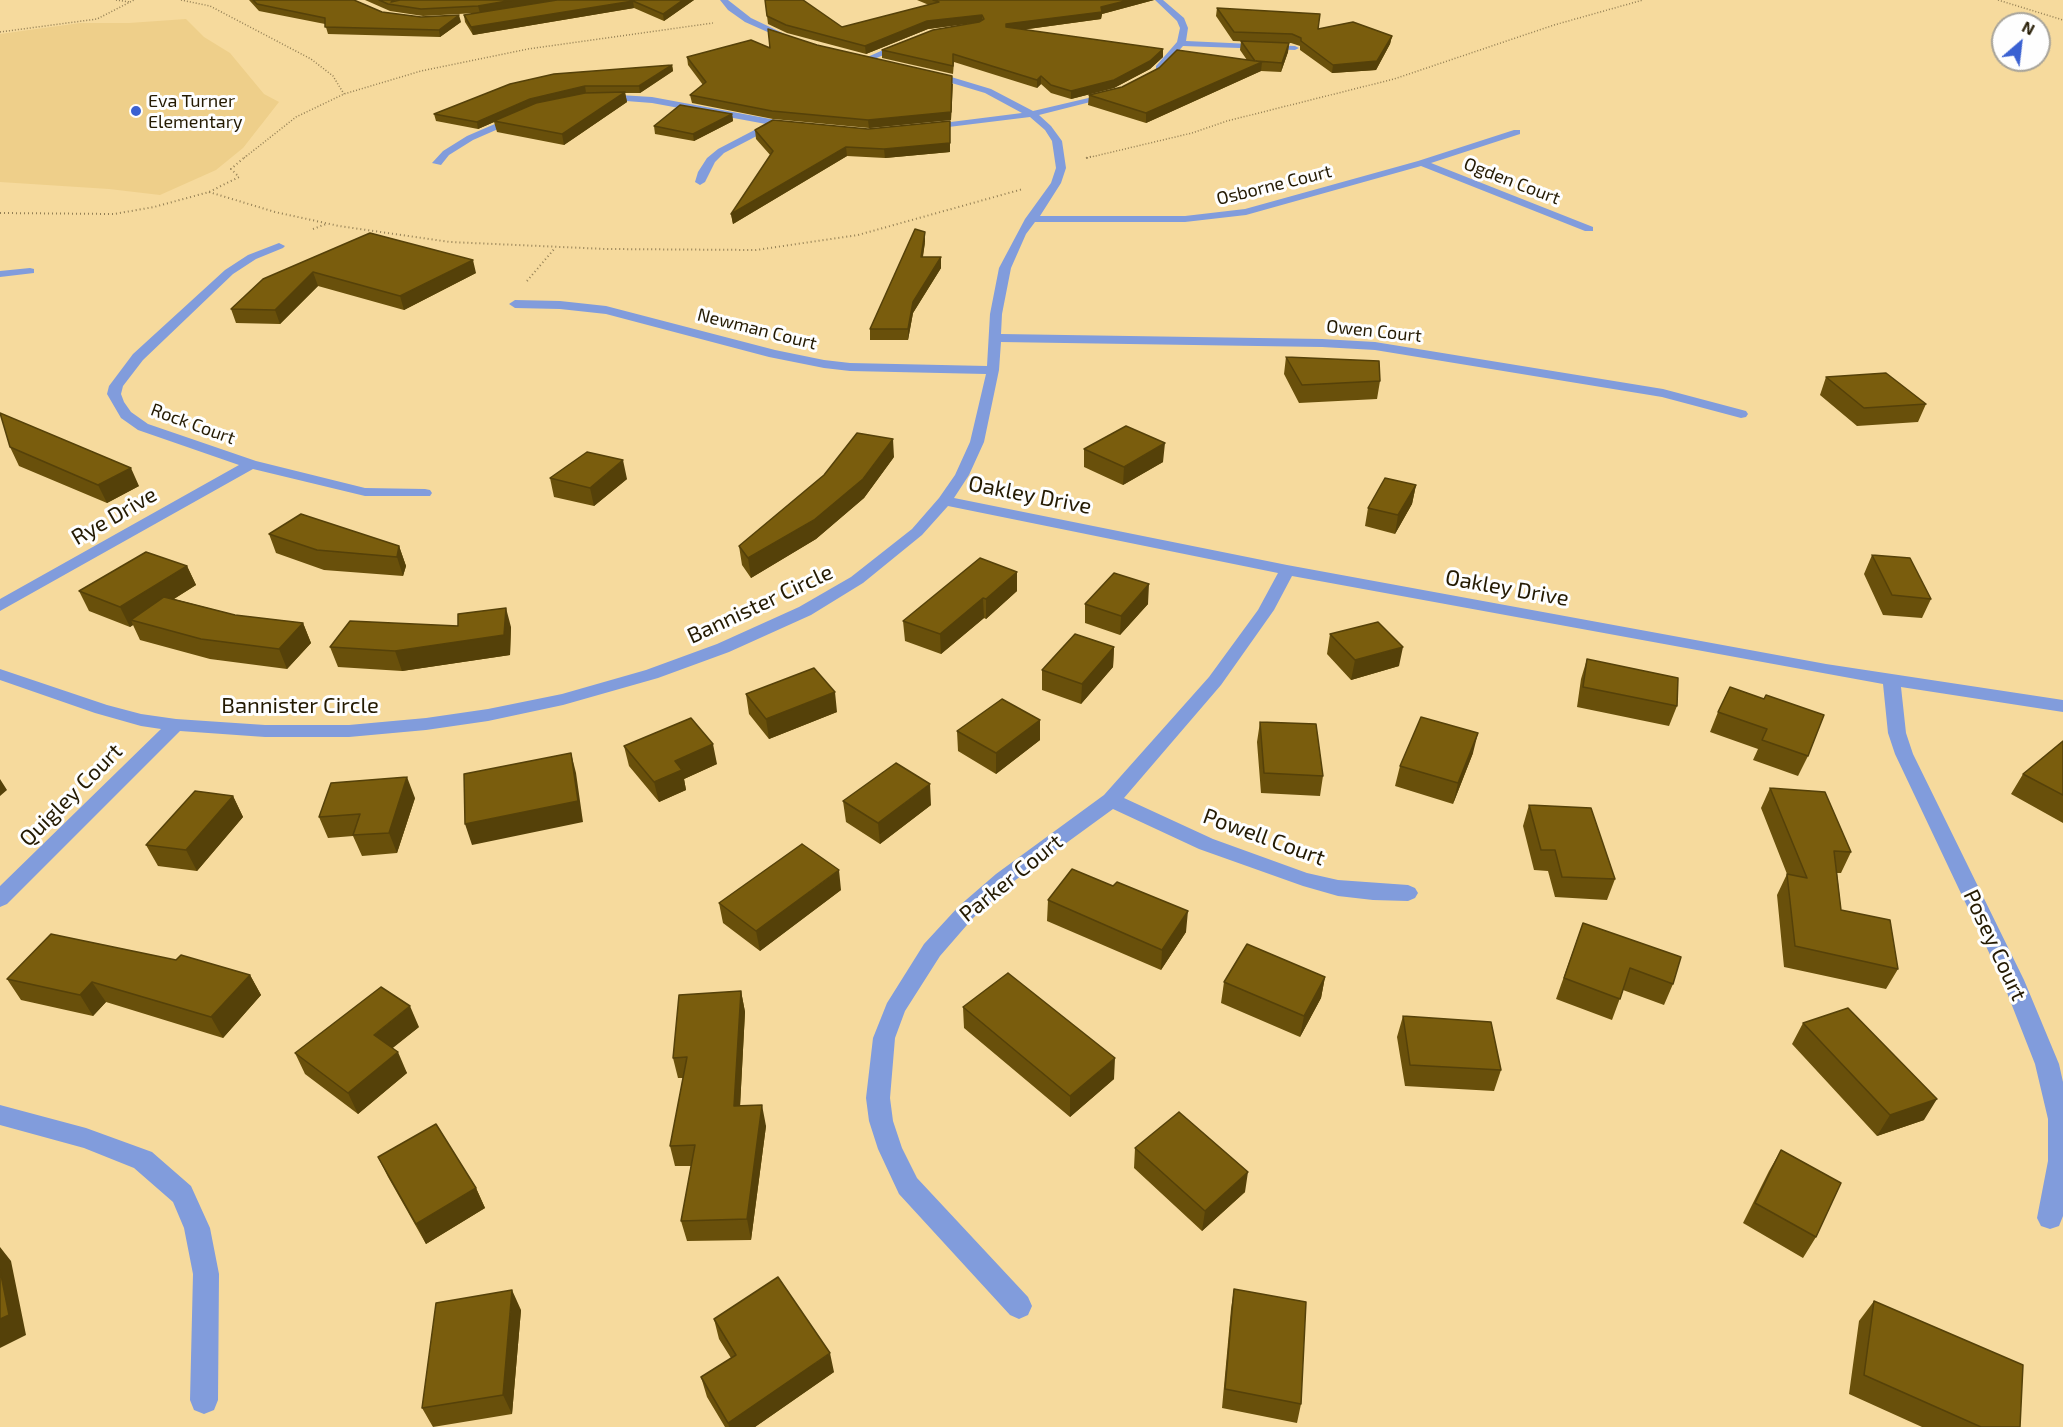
<!DOCTYPE html>
<style>
body{margin:0}
#map{position:relative;width:2063px;height:1427px;overflow:hidden;background:#f6da9d;font-family:"Exo 2",sans-serif}
canvas{display:block}
.north{position:absolute;left:1991px;top:12px;width:60px;height:60px;box-sizing:border-box;background:#fefefe;border:2px solid #a7a399;border-radius:50%;rotate:28deg;font-size:16px;font-weight:700;line-height:24px;text-align:center;color:#241a02}
.north::after{content:'';display:block;margin:auto;width:21px;height:27px;background:#3a61d2;clip-path:polygon(50% 0,100% 100%,50% 72%,0 100%)}
</style>
<div id="map">
<canvas width="2063" height="1427"></canvas>
<div class="north">N</div>
</div>
<script>
const ctx = document.querySelector('canvas').getContext('2d');
ctx.lineJoin = 'round';
function fill(path, color) { ctx.fillStyle = color; ctx.fill(path, 'evenodd'); }
const toPath = rows => new Path2D(rows.map(r => 'M' + r).join(''));
function strokePath(path, color, width, dash) { ctx.strokeStyle = color; ctx.lineWidth = width; ctx.lineCap = dash ? 'butt' : 'round'; ctx.setLineDash(dash || []); ctx.stroke(path); }
function drawText(font, color, halo, rows, align = 'center') {
  ctx.font = font + ' "Exo 2",sans-serif'; ctx.lineWidth = 6; ctx.setLineDash([]); ctx.textBaseline = 'middle'; ctx.strokeStyle = halo; ctx.fillStyle = color; for (const [text, x, y, turn = 0] of rows) {
    ctx.save(); ctx.translate(x, y); ctx.rotate((+turn || 0) * Math.PI / 180); ctx.textAlign = isNaN(turn) ? turn : align; if (halo) ctx.strokeText(text, 0, 0); ctx.fillText(text, 0, 0); ctx.restore();
  }
}
fill(toPath([
 [186,19,204,37,230,53,264,94,279,102,243,148,216,170,160,195,109,189,0,182,0,34,80,23,129,23]
]), '#eecf8a');
strokePath(toPath([
 [116,0,130,2],
 [181,0,210,6,311,59,333,76,344,94],
 [1998,0,2063,20],
 [0,32,97,19,134,0],
 [244,158,296,117,344,94,421,71,528,49,713,23],
 [1087,158,1192,133,1227,121,1394,79,1554,25,1643,0]
]), '#937f54', 1.5, [1, 2]);
strokePath(toPath([
 [1086,158,1094,156],
 [209,192,275,212,339,226,450,242,606,249,756,250,858,235,1023,189],
 [0,213,114,214,154,207,209,192,239,177,231,169,246,156],
 [313,229,326,224],
 [527,281,555,248]
]), '#937f54', 2, [1, 3]);
fill(toPath([
 [720,0,728,0,751,18,795,39,788,41,745,22,728,10,720,0],
 [1155,0,1163,0,1184,18,1188,28,1186,41,1295,46,1299,48,1295,50,1183,46,1162,70,1156,70,1156,66,1177,42,1180,28,1177,21,1155,0],
 [901,42,908,44,870,61,863,59,901,42],
 [928,70,991,89,1033,111,1114,92,1114,96,1039,115,1051,126,1062,141,1066,168,1061,183,1040,216,1185,216,1245,209,1418,161,1514,130,1520,130,1520,134,1431,163,1593,227,1593,231,1585,231,1421,166,1246,215,1185,222,1035,222,1026,234,1011,268,1002,314,1001,334,1322,339,1375,342,1663,389,1746,411,1748,414,1746,417,1741,418,1662,397,1375,350,1322,347,1001,342,999,370,984,442,969,475,954,498,1287,565,1826,664,2063,700,2063,712,1901,687,1906,733,1913,754,2024,980,2059,1064,2063,1082,2063,1216,2059,1226,2050,1229,2041,1226,2037,1218,2048,1161,2048,1119,2035,1064,2002,980,1895,754,1888,733,1883,684,1292,576,1274,610,1221,685,1124,798,1213,839,1307,873,1338,880,1408,885,1415,888,1418,893,1415,898,1408,901,1373,900,1338,896,1303,886,1199,849,1113,809,1010,884,973,918,940,956,905,1011,895,1038,890,1098,893,1121,902,1148,917,1178,1028,1297,1032,1306,1028,1315,1019,1319,1010,1315,899,1194,878,1149,869,1121,866,1098,873,1038,887,1003,924,944,959,906,996,874,1104,795,1209,677,1258,610,1278,573,948,506,922,535,863,583,811,615,729,652,658,678,563,705,488,721,426,730,349,737,265,737,180,731,7,904,0,907,0,886,161,729,141,726,95,713,0,680,0,669,107,705,141,714,176,719,265,725,349,725,426,718,488,709,562,694,646,670,717,644,799,607,851,577,912,529,939,498,955,475,970,442,986,374,850,371,824,368,769,357,606,314,560,309,515,308,509,304,515,300,560,301,606,306,775,350,824,360,850,363,987,366,990,314,999,268,1025,219,1051,183,1056,168,1052,141,1045,130,1030,117,924,130,922,128,927,125,1022,113,985,93,925,75,924,73,928,70],
 [603,94,652,97,792,123,797,126,792,129,776,126,724,153,715,162,705,182,700,185,695,182,698,172,707,158,718,149,766,124,652,103,600,99,600,95,603,94],
 [518,114,523,117,521,119,473,140,449,155,441,165,432,163,443,151,467,136,518,114],
 [279,243,285,246,283,248,256,259,233,274,143,360,123,386,121,394,124,402,131,412,148,424,256,461,365,488,425,489,430,490,432,493,430,496,365,496,253,469,0,611,0,599,239,465,138,430,121,418,107,394,109,386,133,354,225,270,248,255,279,243],
 [30,268,34,269,34,273,0,277,0,271,30,268],
 [0,1105,86,1128,152,1152,191,1186,210,1228,219,1274,218,1400,214,1410,204,1414,194,1410,190,1400,193,1274,184,1228,173,1202,134,1168,84,1148,0,1125,0,1105]
]), '#819cdc');
fill(toPath([
 [249,0,354,0,382,12,461,22,440,37,328,34,325,24,259,11],
 [365,0,694,0,664,21,634,8,473,35,465,22,464,15,476,13,423,16,390,11],
 [765,0,842,27,929,5,917,0,1154,0,1102,14,1101,19,1021,30,1163,57,1150,69,1114,88,1071,99,1051,93,1041,84,1037,88,954,62,953,74,882,58,882,50,979,22,928,29,866,54,787,33,768,24],
 [1217,8,1318,29,1392,36,1390,44,1376,70,1332,73,1300,50,1300,46,1291,43,1233,41,1216,16],
 [1241,41,1289,43,1288,52,1281,72,1261,71,1146,123,1088,105,1089,95,1247,60,1240,50],
 [817,45,953,84,951,120,869,128,773,119,692,103,690,95,703,85,688,65,687,57,770,48],
 [672,65,673,71,640,93,625,93,627,102,564,145,497,132,494,122,478,129,436,121,434,114],
 [732,114,733,121,694,141,655,134,654,126],
 [950,121,950,152,885,158,847,156,733,224,731,214,771,156,756,139,755,130,868,129],
 [370,233,476,273,404,310,318,286,280,324,236,323,231,309],
 [925,242,923,257,941,257,941,268,913,313,908,340,870,340,870,329],
 [1286,357,1380,381,1377,399,1299,403,1284,374],
 [1826,377,1926,404,1918,422,1857,426,1820,395],
 [10,447,139,486,107,503,19,466],
 [1084,449,1163,462,1123,485,1084,467],
 [894,457,864,498,816,539,751,578,742,565,739,546],
 [550,478,627,479,594,506,554,497],
 [1416,485,1412,504,1395,534,1365,526,1368,508],
 [269,534,399,546,406,566,403,576,324,570,276,553],
 [1872,555,1931,599,1922,618,1883,615,1864,574],
 [187,566,196,585,174,599,235,615,303,623,311,643,287,669,210,659,140,640,133,625,130,627,89,611,79,591],
 [1017,572,1017,591,986,619,984,618,941,654,905,641,903,621],
 [1085,604,1148,604,1120,635,1085,623],
 [458,626,511,627,510,655,402,671,338,667,330,647],
 [1330,634,1399,666,1351,680,1327,654],
 [1114,647,1113,667,1081,704,1042,690,1042,670],
 [1587,659,1677,706,1669,726,1577,707,1581,679],
 [1730,687,1808,756,1798,776,1753,760,1758,749,1710,732,1718,712],
 [746,694,837,712,769,739,749,714],
 [1040,720,1040,740,996,774,958,751,957,731],
 [1260,722,1323,776,1320,796,1261,793,1257,742],
 [2063,741,2063,823,2011,794,2023,774],
 [624,746,717,764,684,779,686,790,659,802,629,766],
 [1473,753,1453,804,1395,786,1400,766],
 [1770,788,1851,852,1841,873,1837,873,1841,910,1898,969,1886,989,1784,967,1777,895,1787,874,1761,808],
 [233,796,243,817,197,871,158,866,146,845],
 [415,798,397,853,362,856,353,836,328,838,319,817],
 [843,801,931,805,880,844,846,822],
 [1529,805,1615,879,1607,900,1555,897,1548,871,1534,870,1523,826],
 [1113,886,1186,932,1161,970,1047,921,1048,900],
 [841,890,760,951,723,923,719,903],
 [1583,923,1673,984,1664,1005,1623,990,1612,1020,1556,999],
 [250,975,261,995,223,1038,106,1002,93,1016,21,1000,7,979],
 [1325,977,1321,998,1300,1037,1221,1003,1224,982],
 [741,991,745,1012,740,1106,766,1126,751,1240,687,1241,681,1221,691,1166,675,1166,670,1146,683,1078,678,1078,673,1058],
 [963,1007,1114,1079,1070,1117,964,1028],
 [1403,1016,1501,1070,1494,1091,1405,1086,1397,1037],
 [1803,1023,1924,1120,1877,1136,1792,1044],
 [419,1027,392,1048,407,1073,358,1114,305,1074,295,1053],
 [1135,1148,1245,1192,1202,1231,1134,1168],
 [1781,1150,1816,1237,1803,1258,1743,1223,1769,1171],
 [378,1157,476,1188,485,1208,426,1244,388,1177],
 [1234,1289,1301,1404,1297,1423,1222,1408,1231,1309],
 [1874,1301,2020,1427,1922,1427,1849,1394,1859,1321],
 [521,1310,512,1414,433,1427,422,1408],
 [714,1319,834,1372,755,1427,725,1427,707,1397,701,1377,731,1358,719,1339]
]), '#69500b');
fill(toPath([
 [513,0,555,0,480,13,478,6],
 [683,0,694,0,664,21,663,14],
 [1129,0,1154,0,1102,14,1101,19,1006,32,1006,24,1101,7],
 [633,1,634,8,473,35,471,27],
 [459,15,461,22,440,37,439,30],
 [982,15,982,22,928,29,866,54,865,46,927,21],
 [1392,36,1390,44,1376,70,1332,73,1333,65],
 [1289,43,1288,52,1281,72,1282,63],
 [1163,49,1163,57,1150,69,1114,88,1071,99,1071,91],
 [1262,62,1261,71,1146,123,1146,113],
 [672,65,673,71,640,93,639,86],
 [952,76,951,120,869,128,868,120],
 [1041,76,1041,84,1037,88,1037,80],
 [585,86,586,93,531,106,478,129,477,122,530,99],
 [625,92,627,102,564,145,562,134],
 [732,114,733,121,694,141,693,134],
 [950,121,950,152,885,158,884,149],
 [846,147,847,156,733,224,731,214],
 [925,232,925,242,921,267,921,257],
 [941,257,941,268,913,313,908,340,908,329,913,302],
 [473,260,476,273,404,310,400,296],
 [313,272,318,286,280,324,275,310],
 [893,439,894,457,864,498,816,539,751,578,748,558],
 [1165,443,1163,462,1123,485,1124,467],
 [623,460,627,479,594,506,590,488],
 [131,468,139,486,107,503,98,485],
 [1416,485,1412,504,1395,534,1398,515],
 [399,546,406,566,403,576,397,557],
 [187,566,196,585,137,622,131,620,133,625,130,627,120,607],
 [1017,572,1017,591,986,619,986,599],
 [1149,584,1148,604,1120,635,1121,616],
 [983,598,984,618,941,654,940,634],
 [506,608,511,627,510,655,402,671,395,651],
 [303,623,311,643,287,669,279,649],
 [1114,647,1113,667,1081,704,1082,684],
 [1403,647,1399,666,1351,680,1355,660],
 [835,692,837,712,769,739,766,719],
 [1040,720,1040,740,996,774,996,753],
 [1478,733,1473,753,1453,804,1458,783],
 [713,744,717,764,684,779,686,790,659,802,654,782,675,761],
 [571,753,576,773,583,822,472,845,465,824],
 [407,777,415,798,397,853,389,833],
 [0,779,7,790,0,796],
 [930,784,931,805,880,844,878,823],
 [233,796,243,817,197,871,186,850],
 [839,870,841,890,760,951,756,931],
 [1188,911,1186,932,1161,970,1162,950],
 [250,975,261,995,223,1038,211,1017],
 [1325,977,1321,998,1300,1037,1304,1016],
 [92,982,106,1002,93,1016,80,995],
 [741,991,745,1012,739,1126,734,1106],
 [410,1006,419,1027,384,1055,374,1035],
 [398,1052,407,1073,358,1114,348,1093],
 [1115,1058,1114,1079,1070,1117,1070,1096],
 [1937,1099,1924,1120,1877,1136,1890,1115],
 [762,1105,766,1126,751,1240,747,1219],
 [1248,1172,1245,1192,1202,1231,1205,1211],
 [476,1188,485,1208,426,1244,416,1224],
 [0,1247,11,1261,26,1335,0,1348],
 [512,1290,521,1310,512,1414,503,1395],
 [830,1353,834,1372,755,1427,729,1427,728,1423]
]), '#554109');
const building = toPath([
 [253,0,354,0,382,12,421,17,459,15,439,30,325,27,325,18,257,4,253,0],
 [379,0,394,0,391,2,400,0,513,0,478,6,421,9,388,4,379,0],
 [557,0,683,0,663,14,633,1,471,27,464,15,557,0],
 [765,0,803,0,842,27,939,2,933,0,1129,0,1101,7,1102,12,1006,24,1006,27,1163,49,1150,61,1114,80,1071,91,1051,85,1041,76,1037,80,953,54,953,66,882,50,933,30,979,22,984,19,982,15,927,21,865,46,786,25,767,16,765,0],
 [1217,8,1320,14,1318,29,1353,22,1392,36,1377,61,1333,65,1301,41,1301,38,1292,34,1234,32,1217,8],
 [768,29,817,45,952,76,951,112,868,120,772,111,690,95,706,82,687,57,751,40,770,48,768,29],
 [1241,41,1289,43,1282,63,1256,61,1262,62,1146,113,1089,95,1122,87,1159,68,1177,50,1255,61,1241,41],
 [672,65,639,86,585,86,530,99,477,122,434,114,510,84,554,74,672,65],
 [625,92,562,134,494,121,536,103,585,93,625,92],
 [680,105,732,114,693,134,654,126,680,105],
 [773,120,868,129,950,121,950,143,884,149,846,147,731,214,773,151,755,130,773,120],
 [915,229,925,232,921,257,941,257,913,302,908,329,870,329,915,229],
 [370,233,473,260,400,296,313,272,275,310,231,309,263,279,370,233],
 [1286,357,1379,361,1380,381,1302,385,1286,357],
 [1886,373,1926,404,1864,408,1826,377,1886,373],
 [0,413,131,468,98,485,10,447,0,413],
 [1126,426,1165,443,1124,467,1084,449,1126,426],
 [857,433,893,439,863,479,814,520,748,558,739,546,824,475,857,433],
 [587,452,623,460,590,488,550,478,587,452],
 [1385,478,1416,485,1398,515,1368,508,1385,478],
 [301,514,399,546,397,557,317,550,269,534,301,514],
 [146,552,187,566,120,607,79,591,146,552],
 [1872,555,1910,558,1931,599,1892,595,1872,555],
 [980,558,1017,572,986,599,983,598,940,634,903,621,980,558],
 [1114,573,1149,584,1121,616,1085,604,1114,573],
 [164,597,235,615,303,623,279,649,201,639,131,620,164,597],
 [506,608,504,635,395,651,330,647,350,621,458,626,458,614,506,608],
 [1378,622,1403,647,1355,660,1330,634,1378,622],
 [1075,634,1114,647,1082,684,1042,670,1075,634],
 [1587,659,1678,678,1677,706,1583,687,1587,659],
 [814,668,835,692,766,719,746,694,814,668],
 [1730,687,1764,699,1766,695,1824,715,1808,756,1762,740,1767,729,1718,712,1730,687],
 [1002,699,1040,720,996,753,957,731,1002,699],
 [1421,717,1478,733,1458,783,1400,766,1421,717],
 [691,718,713,744,675,761,682,770,654,782,624,746,691,718],
 [1260,722,1316,724,1323,776,1264,773,1260,722],
 [2063,741,2063,795,2023,774,2063,741],
 [571,753,578,801,465,824,464,774,571,753],
 [896,763,930,784,878,823,843,801,896,763],
 [407,777,389,833,353,835,360,814,319,817,331,783,407,777],
 [1770,788,1825,792,1851,852,1834,851,1841,910,1890,920,1898,969,1795,946,1787,874,1807,878,1770,788],
 [195,791,233,796,186,850,146,845,195,791],
 [1529,805,1591,808,1615,879,1562,877,1555,850,1541,850,1529,805],
 [802,844,839,870,756,931,719,903,802,844],
 [1072,869,1113,886,1117,882,1188,911,1162,950,1048,900,1072,869],
 [1583,923,1681,957,1673,984,1630,968,1620,999,1564,978,1583,923],
 [51,934,176,960,181,955,250,975,211,1017,92,982,80,995,7,979,51,934],
 [1247,944,1325,977,1304,1016,1224,982,1247,944],
 [1008,973,1115,1058,1070,1096,963,1007,1008,973],
 [381,987,410,1006,374,1035,398,1052,348,1093,295,1053,381,987],
 [741,991,734,1106,762,1105,747,1219,681,1221,695,1145,670,1146,687,1057,673,1058,679,995,741,991],
 [1848,1008,1937,1099,1890,1115,1803,1023,1848,1008],
 [1403,1016,1491,1022,1501,1070,1410,1065,1403,1016],
 [1179,1112,1248,1172,1205,1211,1135,1148,1179,1112],
 [436,1124,476,1188,416,1224,378,1157,436,1124],
 [1781,1150,1841,1183,1816,1237,1755,1203,1781,1150],
 [0,1270,9,1315,0,1319,0,1270],
 [778,1277,830,1353,728,1423,701,1377,736,1355,714,1319,778,1277],
 [1234,1289,1306,1302,1301,1404,1225,1389,1234,1289],
 [512,1290,503,1395,422,1408,436,1303,512,1290],
 [1874,1301,2023,1365,2020,1427,1981,1427,1864,1375,1874,1301]
]);
fill(building, '#7a5d0d');
strokePath(building, '#554109', 1.5);
for (const [x, y, r, color] of [
 [136,111,6,"#3a61d2"]
]) { const dot = new Path2D(); dot.arc(x, y, r, 0, 2 * Math.PI); ctx.fillStyle = color; ctx.fill(dot); strokePath(dot, '#fefefe', 2); }
drawText('18px', '#241a02', '#fefefe', [
 ["Eva Turner",148,101],
 ["Elementary",148,122]
], 'left');
drawText('18px', '#241a02', '#fefefe', [
 ["Ogden Court",1512,181,21],
 ["Osborne Court",1274,185,-14],
 ["Newman Court",757,329,14],
 ["Owen Court",1374,331,6],
 ["Rock Court",193,424,20]
]);
drawText('22px', '#241a02', '#fefefe', [
 ["Oakley Drive",1030,495,11],
 ["Rye Drive",114,516,-30],
 ["Oakley Drive",1507,588,10],
 ["Bannister Circle",760,604,-25],
 ["Bannister Circle",300,706],
 ["Quigley Court",71,795,-45],
 ["Powell Court",1264,837,20],
 ["Parker Court",1011,878,-39],
 ["Posey Court",1995,945,65]
]);
</script>
